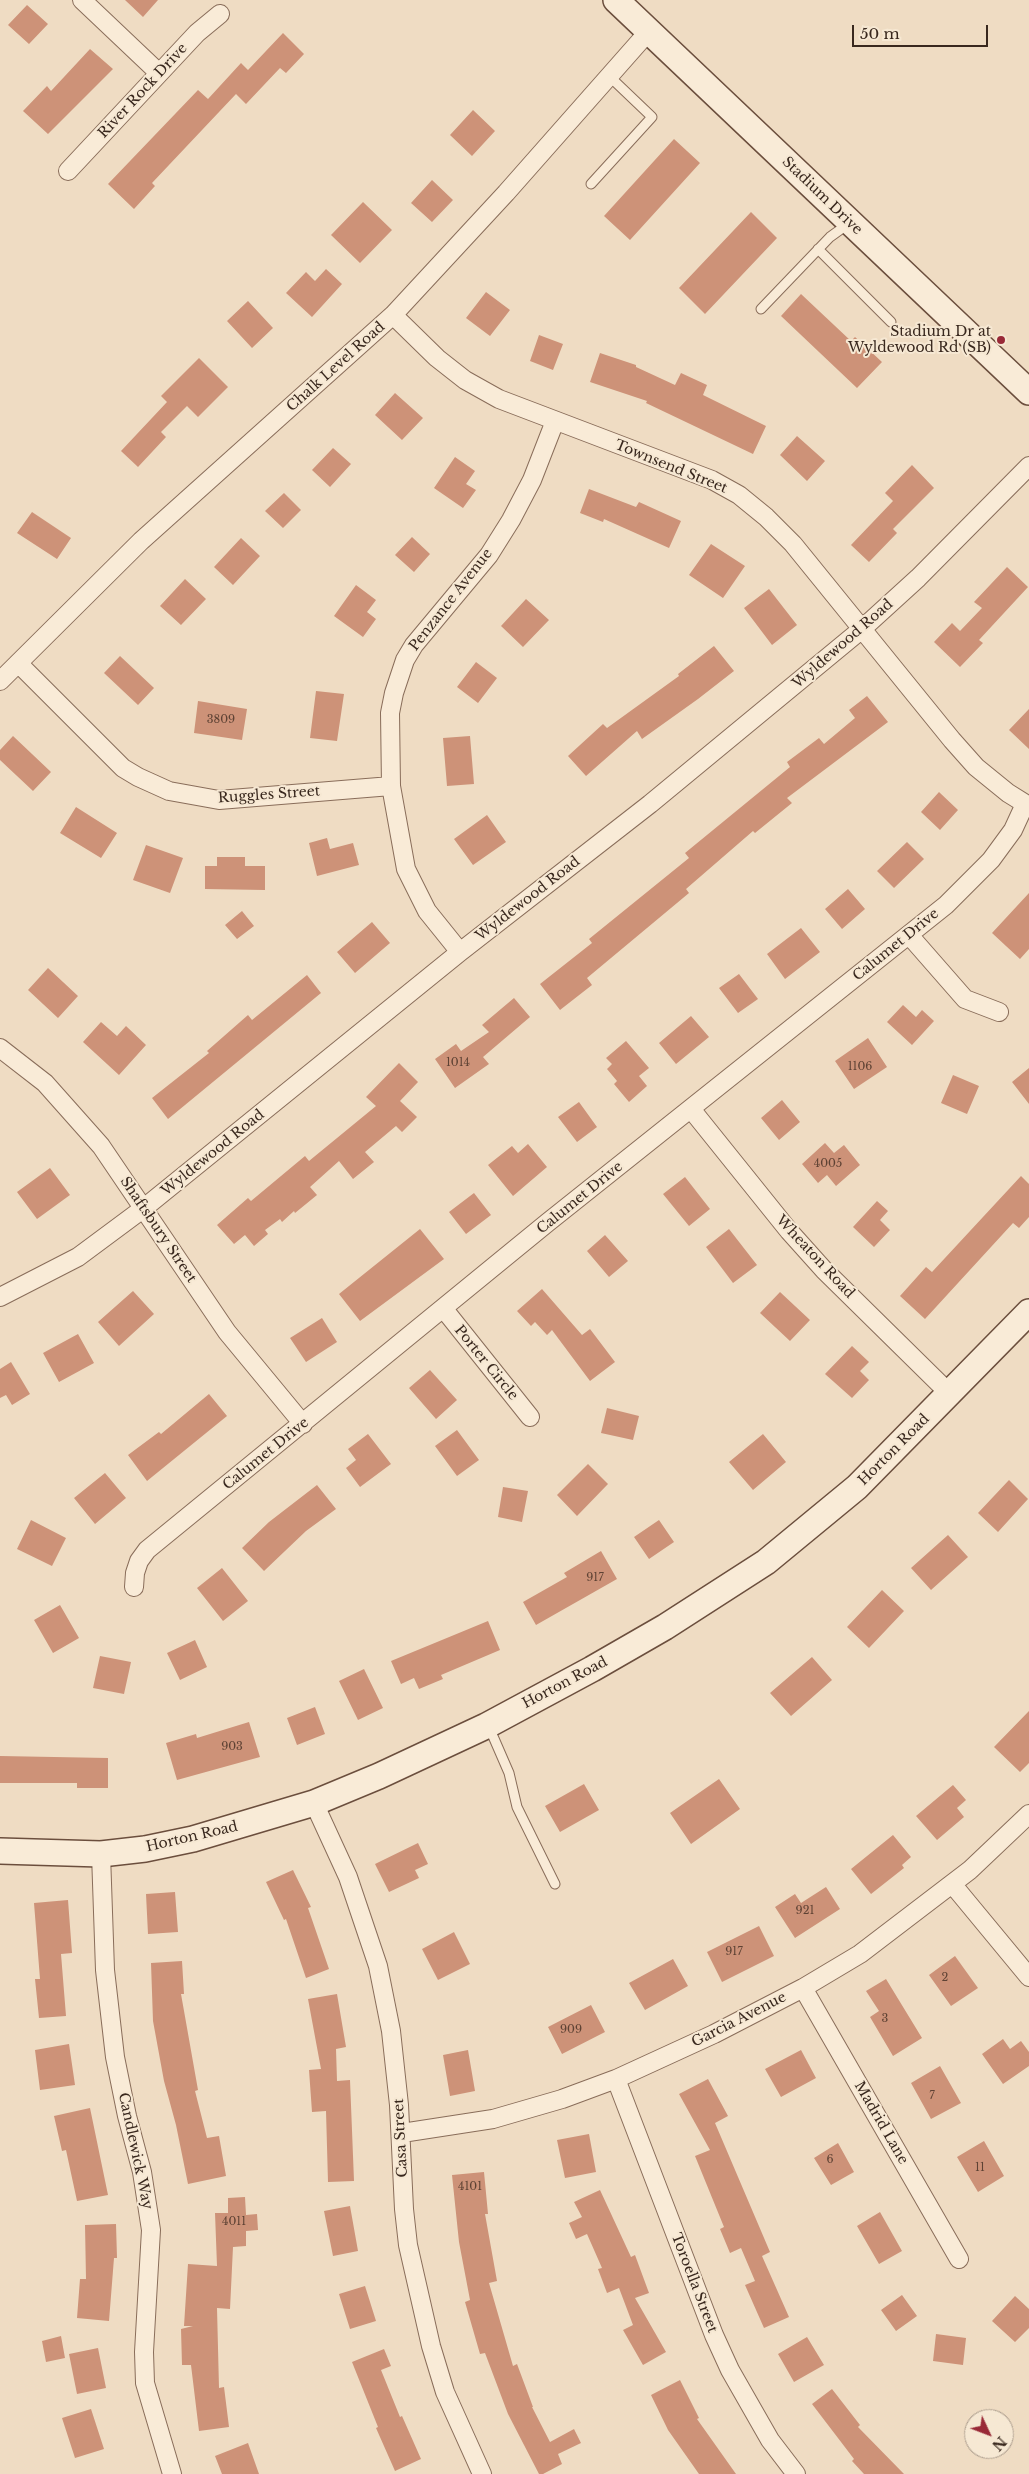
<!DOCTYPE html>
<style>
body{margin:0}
#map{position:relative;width:1029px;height:2474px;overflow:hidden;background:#efdcc3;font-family:"Libre Baskerville",serif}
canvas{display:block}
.north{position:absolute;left:964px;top:2409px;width:50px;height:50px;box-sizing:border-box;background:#f6e8d3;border:1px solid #aa9b8b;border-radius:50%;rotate:133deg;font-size:14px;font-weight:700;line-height:20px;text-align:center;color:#39281e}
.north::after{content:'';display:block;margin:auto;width:18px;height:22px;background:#992937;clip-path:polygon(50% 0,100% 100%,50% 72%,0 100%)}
.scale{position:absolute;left:852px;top:25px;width:136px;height:22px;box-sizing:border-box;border:2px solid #39281e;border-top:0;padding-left:6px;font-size:15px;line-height:18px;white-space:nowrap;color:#39281e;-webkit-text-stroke:4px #f6e8d3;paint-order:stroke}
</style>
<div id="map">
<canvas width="1029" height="2474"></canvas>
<div class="north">N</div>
<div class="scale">50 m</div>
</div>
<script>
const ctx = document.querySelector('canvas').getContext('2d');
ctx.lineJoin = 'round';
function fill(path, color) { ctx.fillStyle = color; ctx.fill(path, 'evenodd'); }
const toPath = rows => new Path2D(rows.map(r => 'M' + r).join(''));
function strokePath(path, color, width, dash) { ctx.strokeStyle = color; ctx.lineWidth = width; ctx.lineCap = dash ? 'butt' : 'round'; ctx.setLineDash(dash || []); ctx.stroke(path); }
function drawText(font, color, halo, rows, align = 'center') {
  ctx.font = font + ' "Libre Baskerville",serif'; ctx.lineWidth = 4; ctx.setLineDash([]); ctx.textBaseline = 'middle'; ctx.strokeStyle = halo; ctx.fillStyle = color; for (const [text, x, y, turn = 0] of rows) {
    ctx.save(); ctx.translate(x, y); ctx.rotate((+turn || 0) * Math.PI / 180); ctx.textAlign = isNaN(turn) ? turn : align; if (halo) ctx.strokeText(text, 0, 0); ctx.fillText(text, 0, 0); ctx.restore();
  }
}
fill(toPath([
 [125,0,158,0,143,17],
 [27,5,48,24,29,44,8,25],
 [283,33,304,54,286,73,280,68,246,104,236,94,152,183,155,186,134,209,108,184,198,90,208,99,241,63,248,70],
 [90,49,113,69,48,134,23,111,47,86,51,91],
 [473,110,495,131,472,156,450,135],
 [674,139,700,163,630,240,604,216],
 [432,180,453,200,432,222,411,203],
 [363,202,392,230,360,263,331,235],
 [751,212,777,238,705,314,679,288],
 [326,269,342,284,312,317,286,293,306,272,315,281],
 [486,292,510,310,490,336,466,318],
 [801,294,851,341,855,337,882,362,857,388,781,316],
 [248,301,273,328,252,348,227,321],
 [539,335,563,344,553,370,530,361],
 [600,353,636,365,636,367,675,385,681,373,707,385,703,395,766,426,753,454,646,403,647,401,590,382],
 [199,358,228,387,198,417,187,406,161,432,166,437,138,467,121,451,167,402,161,396],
 [395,393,423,418,402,440,375,415],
 [797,436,825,461,807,481,780,455],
 [333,448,351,464,330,487,312,470],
 [455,457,475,471,466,484,476,490,463,508,434,488],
 [912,465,934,488,893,529,897,533,869,562,851,545,893,501,885,493],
 [589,489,636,507,639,502,681,521,669,548,604,519,603,522,580,513],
 [284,493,301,510,283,528,265,511],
 [32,512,71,538,57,559,17,533],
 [412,537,430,554,414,572,395,555],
 [241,538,260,556,233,585,214,567],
 [711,544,745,566,723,598,689,575],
 [1007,567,1028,587,979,640,983,643,960,667,934,642,952,623,960,631,982,608,974,602],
 [185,579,206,599,181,625,160,606],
 [356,585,376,600,367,612,376,619,363,637,334,616],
 [769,589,797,625,772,645,744,608],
 [526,599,549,620,523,647,501,626],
 [714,646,734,671,698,699,642,739,637,731,586,776,568,756,603,724,607,728,679,676,678,674],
 [120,656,154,688,138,705,104,673],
 [476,662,497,678,478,703,457,687],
 [316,691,344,694,337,741,310,738],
 [867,696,888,722,787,798,792,803,755,833,753,831,686,889,689,893,587,978,592,985,560,1010,540,984,592,943,589,939,689,858,685,853,790,767,787,762,819,738,824,744,855,718,849,710],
 [198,701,247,709,242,740,194,733],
 [1029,709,1029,749,1009,730],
 [13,736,51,772,33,791,0,760,0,750],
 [470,736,474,784,447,786,443,738],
 [939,792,958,810,940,830,921,812],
 [76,807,117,833,101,858,60,833],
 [487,815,506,842,473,865,454,839],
 [327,838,330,849,353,843,359,865,317,876,309,843],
 [907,842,924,859,894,888,877,871],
 [146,845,183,858,170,893,133,880],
 [217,857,245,857,245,866,265,866,265,890,205,889,205,866,217,866],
 [848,889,865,909,842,929,825,909],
 [1029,893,1029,949,1020,959,992,933],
 [242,911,254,926,237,939,225,925],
 [372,922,390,943,355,973,337,952],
 [801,928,820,952,785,979,767,954],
 [48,968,78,996,58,1018,28,990],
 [739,974,758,999,738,1013,719,988],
 [307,975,321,993,168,1119,152,1098,209,1053,207,1051,248,1015,252,1020],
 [514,998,530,1017,483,1057,489,1064,455,1088,435,1059,456,1044,461,1051,489,1032,482,1025],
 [903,1005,916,1017,922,1010,934,1021,912,1045,887,1022],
 [691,1016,709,1037,676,1064,659,1043],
 [101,1022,117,1036,126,1026,146,1045,119,1075,83,1042],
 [868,1038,887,1067,854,1089,835,1061],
 [626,1041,649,1068,639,1076,647,1086,629,1102,614,1084,617,1081,607,1069,612,1064,606,1058],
 [399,1063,418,1082,400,1101,417,1117,402,1132,396,1126,365,1152,374,1162,353,1179,339,1161,310,1187,317,1195,295,1213,294,1211,282,1222,280,1219,265,1230,268,1234,254,1246,245,1235,234,1244,217,1225,248,1198,251,1201,305,1156,309,1161,376,1106,366,1097],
 [1029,1068,1029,1104,1012,1082],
 [953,1075,979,1086,967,1114,941,1103],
 [782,1100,800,1122,779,1140,761,1118],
 [579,1102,597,1127,577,1142,558,1117],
 [825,1143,834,1153,844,1145,860,1165,836,1186,827,1175,818,1183,802,1164],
 [528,1144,547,1167,513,1196,488,1165,512,1146,518,1153],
 [50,1168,70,1195,37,1219,17,1192],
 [1021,1176,1029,1184,1029,1217,1019,1228,1013,1223,925,1319,900,1296,926,1267,932,1272],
 [685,1177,710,1209,689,1226,663,1194],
 [474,1193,491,1215,466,1234,449,1212],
 [877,1201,888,1211,880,1220,890,1230,874,1247,853,1227],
 [420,1229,444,1259,360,1321,339,1294],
 [729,1229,757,1265,733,1283,706,1247],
 [605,1235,628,1261,609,1277,587,1251],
 [542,1289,582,1335,590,1329,615,1362,590,1381,552,1330,547,1335,535,1322,531,1326,517,1311],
 [133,1291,154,1314,119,1346,98,1322],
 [780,1292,810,1320,790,1341,760,1313],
 [322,1318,337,1342,306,1362,290,1338],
 [78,1334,94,1363,59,1382,43,1353],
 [852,1346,869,1362,860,1371,869,1380,852,1398,825,1374],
 [11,1362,30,1394,12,1405,6,1395,0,1398,0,1369],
 [430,1370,457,1400,436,1419,409,1388],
 [209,1394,227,1416,147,1481,128,1455,159,1432,161,1434],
 [607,1408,639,1416,633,1440,601,1433],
 [457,1430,479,1460,457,1476,435,1446],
 [368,1434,391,1464,360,1487,346,1468,356,1460,348,1449],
 [763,1434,786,1462,753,1490,729,1462],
 [588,1464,608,1484,577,1516,557,1495],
 [105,1473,126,1498,95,1524,74,1498],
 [1009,1480,1028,1499,998,1532,978,1513],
 [317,1485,336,1509,306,1531,264,1571,242,1548,269,1522],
 [503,1487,528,1491,522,1522,498,1517],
 [31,1520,66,1538,52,1566,17,1549],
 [659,1520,674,1542,649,1559,634,1537],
 [948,1535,968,1557,931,1590,911,1568],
 [601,1551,617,1579,536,1625,523,1602,567,1577,564,1573],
 [222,1568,248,1601,223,1621,197,1588],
 [882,1590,904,1611,869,1648,847,1627],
 [60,1605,79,1638,53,1653,34,1620],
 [488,1621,500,1650,441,1675,443,1679,419,1689,414,1678,401,1684,391,1661],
 [195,1640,207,1667,180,1680,167,1653],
 [100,1656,131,1662,124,1694,93,1688],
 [812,1657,832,1680,791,1716,770,1693],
 [364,1669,383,1708,358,1720,339,1681],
 [315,1707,325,1734,297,1745,287,1718],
 [1029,1711,1029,1763,1020,1772,994,1747],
 [249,1722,260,1757,177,1780,166,1743,196,1734,197,1738],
 [0,1756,108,1758,108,1788,77,1788,77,1783,0,1783],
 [719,1779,740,1809,691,1844,670,1813],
 [584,1784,599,1810,560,1832,545,1806],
 [953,1785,966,1800,957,1808,964,1817,937,1840,916,1816],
 [893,1835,911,1857,902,1865,904,1868,871,1894,851,1869],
 [418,1843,428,1864,415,1870,419,1878,389,1892,375,1864],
 [293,1870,311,1907,308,1908,329,1969,306,1978,286,1919,284,1920,266,1882],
 [826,1887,840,1909,795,1938,775,1907,795,1894,801,1903],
 [175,1892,178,1932,148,1934,146,1894],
 [68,1900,72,1953,61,1954,66,2016,39,2018,35,1979,40,1979,34,1903],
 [759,1926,774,1956,722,1982,707,1952],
 [454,1932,470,1964,438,1980,422,1949],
 [955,1956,978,1988,951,2006,929,1975],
 [673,1959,688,1986,645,2010,629,1983],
 [182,1961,184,1994,181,1994,198,2090,195,2091,207,2138,219,2136,226,2176,188,2184,176,2125,164,2081,153,2021,151,1963],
 [886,1979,922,2038,893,2056,870,2017,879,2011,866,1991],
 [337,1994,346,2047,336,2049,337,2081,350,2080,354,2181,328,2182,326,2111,312,2112,309,2070,321,2069,308,1999],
 [591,2005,605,2032,562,2054,548,2027],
 [1003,2039,1010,2049,1021,2041,1029,2052,1029,2066,1003,2084,982,2054],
 [69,2044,75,2085,40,2090,35,2050],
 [468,2050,475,2091,450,2096,443,2055],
 [801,2050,816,2078,781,2097,765,2069],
 [940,2066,961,2103,931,2119,911,2083],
 [708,2079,728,2116,715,2123,770,2252,762,2256,789,2317,764,2328,745,2285,755,2281,741,2248,730,2253,720,2229,724,2227,695,2156,710,2150,679,2094],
 [90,2108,108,2195,77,2201,66,2150,62,2151,54,2116],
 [589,2134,596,2172,565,2178,557,2140],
 [984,2141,1004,2176,978,2192,957,2157],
 [838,2143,854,2172,831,2185,814,2158],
 [484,2172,488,2214,485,2214,497,2281,489,2283,513,2366,517,2364,533,2407,532,2407,550,2442,574,2429,581,2443,558,2454,562,2464,543,2474,539,2474,508,2414,485,2353,480,2354,465,2302,470,2300,459,2242,452,2175],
 [600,2190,631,2257,635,2255,649,2293,635,2298,666,2352,643,2365,623,2330,633,2325,619,2288,607,2293,598,2269,602,2268,587,2234,576,2239,569,2223,582,2217,574,2202],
 [245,2197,246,2215,257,2214,258,2230,246,2231,246,2246,233,2247,230,2309,217,2308,219,2388,224,2387,229,2427,199,2431,191,2365,182,2365,181,2329,193,2326,184,2326,188,2264,217,2266,215,2213,228,2213,228,2198],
 [350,2206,358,2251,333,2256,324,2211],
 [880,2212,902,2251,879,2264,857,2226],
 [116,2224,117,2258,114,2258,109,2321,77,2318,80,2279,86,2279,85,2225],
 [365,2286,376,2321,350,2329,339,2294],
 [902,2295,917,2316,896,2331,881,2310],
 [1015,2296,1029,2309,1029,2328,1015,2342,992,2321],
 [936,2334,966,2338,963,2365,933,2361],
 [61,2336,65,2358,46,2362,42,2341],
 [807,2337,824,2365,794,2382,778,2354],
 [98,2348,106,2388,77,2394,69,2354],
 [384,2349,391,2366,381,2370,400,2417,402,2416,421,2459,395,2471,376,2428,378,2427,352,2362],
 [680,2380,699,2418,697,2419,736,2474,699,2474,668,2430,651,2395],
 [832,2389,860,2425,858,2427,904,2474,864,2474,852,2461,854,2459,812,2404],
 [91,2409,104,2449,75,2458,62,2418],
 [248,2443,259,2474,222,2474,215,2456]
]), '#cd9278');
const lane = toPath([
 [591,184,652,117,608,75],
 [818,249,891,322],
 [761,309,830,237,848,224],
 [489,1727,509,1773,517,1807,555,1884]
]);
const street = toPath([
 [82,0,159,73],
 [68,171,197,33,220,14],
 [393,315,437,358,465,380,499,399,712,480,739,495,766,517,793,544,952,740,976,767,1008,793,1029,806],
 [18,663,123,768,138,777,169,791,219,800,391,786],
 [0,681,141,541,393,315,506,193,649,31],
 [909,935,965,999,999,1012],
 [460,952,427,911,406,869,391,786,390,713,394,693,405,660,414,645,489,555,511,520,532,480,555,421],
 [0,1048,45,1083,101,1146,227,1332,303,1424],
 [691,1109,789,1231,824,1270,950,1394],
 [0,1297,78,1257,144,1208,460,952,650,804,862,629,918,578,1029,466],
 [443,1308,530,1417],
 [134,1587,135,1573,139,1561,147,1550,547,1223,946,905,991,860,1013,830,1025,804],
 [314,1803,348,1877,378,1966,391,2031,399,2105,404,2209,408,2245,431,2346,445,2392,482,2474],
 [101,1854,105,1970,115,2057,127,2116,142,2172,151,2230,144,2352,145,2383,172,2474],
 [953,1885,1029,1977],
 [803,1988,959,2259],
 [616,2079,714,2335,730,2370,770,2440,796,2474],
 [402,2133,493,2119,562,2099,616,2079,714,2034,803,1988,860,1954,970,1870,1029,1814]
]);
const secondary = toPath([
 [616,0,1029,392],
 [0,1851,101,1854,145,1849,193,1839,314,1803,379,1776,486,1726,592,1669,665,1627,766,1562,857,1487,1029,1312]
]);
strokePath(lane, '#896d5a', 11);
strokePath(street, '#896d5a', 20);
strokePath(secondary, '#6b4e3d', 28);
strokePath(lane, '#f9ebd7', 9);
strokePath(street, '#f9ebd7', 18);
strokePath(secondary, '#f9ebd7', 25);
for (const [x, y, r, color] of [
 [1001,340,5,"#992937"]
]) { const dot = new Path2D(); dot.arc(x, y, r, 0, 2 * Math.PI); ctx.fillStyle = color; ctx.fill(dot); strokePath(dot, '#f6e8d3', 2); }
drawText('11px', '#5e4234', null, [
 ["3809",221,720],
 ["1014",458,1063],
 ["1106",860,1067],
 ["4005",828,1164],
 ["917",595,1578],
 ["903",232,1747],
 ["921",805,1911],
 ["917",734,1952],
 ["2",945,1978],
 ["3",885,2019],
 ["909",571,2030],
 ["7",932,2096],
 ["6",830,2160],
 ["11",980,2168],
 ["4101",470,2187],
 ["4011",234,2222]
]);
drawText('14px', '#39281e', '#f6e8d3', [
 ["River Rock Drive",143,91,-47],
 ["Stadium Drive",822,196,44],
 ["Chalk Level Road",336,367,-42],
 ["Townsend Street",671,467,22],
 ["Penzance Avenue",451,600,-52],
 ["Wyldewood Road",843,644,-41],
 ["Ruggles Street",269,795,-4],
 ["Wyldewood Road",528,899,-38],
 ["Calumet Drive",896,945,-39],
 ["Wyldewood Road",213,1153,-39],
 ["Calumet Drive",580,1198,-39],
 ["Shaftsbury Street",158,1230,56],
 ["Wheaton Road",815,1257,47],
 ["Porter Circle",486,1363,51],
 ["Horton Road",894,1450,-45],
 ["Calumet Drive",266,1454,-39],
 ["Horton Road",565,1683,-28],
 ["Horton Road",192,1837,-13],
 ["Garcia Avenue",739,2020,-27],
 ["Madrid Lane",881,2123,60],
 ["Casa Street",401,2138,-93],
 ["Candlewick Way",135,2151,78],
 ["Toroella Street",694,2283,69]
]);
drawText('14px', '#39281e', '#f6e8d3', [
 ["Stadium Dr at",991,332],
 ["Wyldewood Rd (SB)",991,348]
], 'right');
</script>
